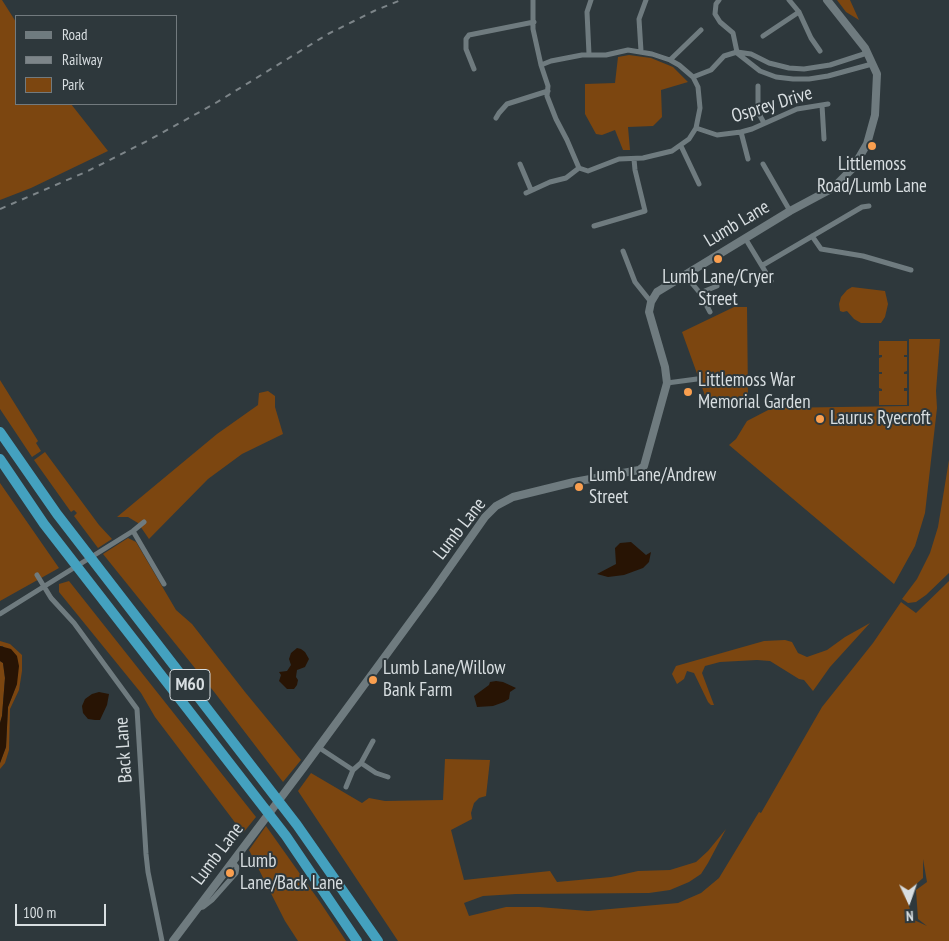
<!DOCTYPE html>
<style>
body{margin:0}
#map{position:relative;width:949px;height:941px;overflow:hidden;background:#2e383c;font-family:"PT Sans Narrow",sans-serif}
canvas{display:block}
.legend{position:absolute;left:15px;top:15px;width:162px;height:90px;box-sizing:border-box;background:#2e383c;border:1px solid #727a7e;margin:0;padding:6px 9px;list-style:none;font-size:15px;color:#d8dee1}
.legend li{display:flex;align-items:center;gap:10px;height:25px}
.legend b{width:25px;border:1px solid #727a7e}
.north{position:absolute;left:884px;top:876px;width:50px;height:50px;-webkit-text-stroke:4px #2e383c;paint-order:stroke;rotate:177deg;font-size:14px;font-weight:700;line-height:20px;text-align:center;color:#d8dee1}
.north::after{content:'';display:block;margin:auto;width:18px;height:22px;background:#d8dee1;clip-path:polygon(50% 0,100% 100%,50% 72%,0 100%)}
.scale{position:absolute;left:15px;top:904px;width:91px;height:22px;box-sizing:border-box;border:2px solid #d8dee1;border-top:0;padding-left:6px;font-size:15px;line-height:18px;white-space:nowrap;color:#d8dee1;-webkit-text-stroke:4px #2e383c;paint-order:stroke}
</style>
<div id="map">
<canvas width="949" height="941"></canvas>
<ul class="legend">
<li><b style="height:6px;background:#6f7b7f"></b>Road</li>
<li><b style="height:6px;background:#7d8589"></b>Railway</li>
<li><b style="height:14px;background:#7c4610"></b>Park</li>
</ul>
<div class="north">N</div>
<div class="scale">100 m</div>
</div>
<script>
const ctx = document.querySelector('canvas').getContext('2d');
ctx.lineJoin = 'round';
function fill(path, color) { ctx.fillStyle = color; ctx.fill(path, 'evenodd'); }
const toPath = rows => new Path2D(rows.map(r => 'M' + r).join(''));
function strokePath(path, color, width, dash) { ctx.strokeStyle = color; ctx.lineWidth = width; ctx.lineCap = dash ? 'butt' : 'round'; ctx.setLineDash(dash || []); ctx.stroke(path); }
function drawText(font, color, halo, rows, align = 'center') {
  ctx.font = font + ' "PT Sans Narrow",sans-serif'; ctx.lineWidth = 4; ctx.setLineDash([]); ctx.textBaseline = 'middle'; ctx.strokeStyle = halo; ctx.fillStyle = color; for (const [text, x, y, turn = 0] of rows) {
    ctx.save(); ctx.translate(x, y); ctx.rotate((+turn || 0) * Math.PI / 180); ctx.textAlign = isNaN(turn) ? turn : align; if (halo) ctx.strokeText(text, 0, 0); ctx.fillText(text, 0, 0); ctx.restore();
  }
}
fill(toPath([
 [0,0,2,0,16,22,16,104,71,104,108,151,31,188,0,200],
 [837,0,850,0,859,20,846,12],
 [629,55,651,58,673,67,688,82,661,90,662,117,653,126,628,127,630,150,623,150,615,130,602,135,596,134,585,114,585,84,615,83,618,57],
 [852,287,885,291,888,304,885,317,881,323,861,323,854,319,847,311,843,312,840,311,839,304,841,297,847,290],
 [734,307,747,307,748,397,728,402,708,404,682,332],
 [909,339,940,339,936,391,937,408,925,513,915,546,894,584,729,445,736,439,747,421,772,408,909,406],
 [879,341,907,341,907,355,904,355,904,357,907,357,907,371,904,372,904,374,907,374,907,388,904,388,904,391,907,391,907,405,879,405,879,391,882,391,882,389,879,388,879,374,882,374,882,372,879,372,879,358,882,357,882,355,879,355],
 [0,380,38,441,36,443,41,451,32,457,0,409],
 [268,391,275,396,275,407,283,434,242,454,208,479,149,539,138,523,128,517,117,517,217,434,258,405,259,393],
 [45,452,99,525,112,539,98,548,74,516,77,513,74,510,71,512,34,460],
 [949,460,949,573,926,595,916,602,908,603,902,599,917,579,930,553,938,527],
 [0,483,59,568,0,601],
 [128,538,136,542,176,610,192,624,245,692,301,760,283,782,215,693,103,554],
 [69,581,256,817,243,833,155,717,141,693,59,592,59,584],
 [949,581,949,941,398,941,298,791,311,773,362,803,369,798,385,801,443,800,445,759,490,760,486,796,479,798,474,803,471,813,472,819,451,830,464,880,550,871,557,882,611,877,638,871,670,870,696,862,708,851,726,829,708,863,701,874,689,882,670,890,649,893,516,894,483,896,464,903,469,916,506,907,539,907,588,911,678,903,701,893,719,878,759,812,761,813,822,707,873,643,901,602,916,613],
 [923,859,927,882,916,890,918,919,927,926,912,919,908,901,912,888,923,878],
 [870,623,830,667,813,691,804,680,799,679,770,661,757,660,720,662,705,666,702,673,714,705,711,705,708,702,694,673,687,671,684,679,677,684,672,674,676,666,764,641,785,640,792,642,798,653,807,657,827,650,845,637],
 [0,641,10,644,22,655,22,671,19,690,10,709,9,750,5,763,0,769,0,763,6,747,8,707,17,684,3,646,0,646],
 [0,661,3,663,5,678,2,716,0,723],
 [266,826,320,902,346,941,298,941,285,921,249,850]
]), '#7c4610');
fill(toPath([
 [631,542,646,555,651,552,649,562,643,568,624,575,608,577,597,574,616,564,615,548,620,543],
 [0,646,11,649,17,656,19,666,17,684,8,707,6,747,0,763,0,723,2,716,5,678,3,663,0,661],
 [297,648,301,649,305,652,309,659,305,667,297,670,296,677,298,680,297,685,294,689,287,689,279,681,281,675,279,672,287,671,291,665,289,659,291,653],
 [496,681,503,682,516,688,510,692,509,699,504,702,493,706,477,707,474,696,489,685,490,682],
 [99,692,109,694,107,705,100,720,95,720,88,719,83,713,82,706,85,699,92,694]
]), '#281404');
strokePath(toPath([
 [533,0,533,29,541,65,548,86,547,96,556,119,567,140,579,168,588,171,619,159,643,158,672,151,689,139,696,128,700,108,698,87,693,77,679,65,670,60,652,54,628,50,606,55,582,55,551,61,541,65],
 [719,0,716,4,715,14,720,22,733,33,737,52],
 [789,0,799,12,811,38,820,51],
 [763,36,799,12],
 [641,51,639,19,646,0],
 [737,53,760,71,776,77,793,79,809,79,828,76,872,64],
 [589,54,587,12,591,0],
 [670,60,701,30],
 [474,69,466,49,466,39,469,35,534,22],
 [693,77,711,70,724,56,737,52,751,54,769,63,789,68,804,69,830,65,867,53],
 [758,86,758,112,764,123],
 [822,105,824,139],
 [496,118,499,113,507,104,548,91],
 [696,128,717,135,741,132,752,129,797,109,828,104],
 [741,132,748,159],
 [681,146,699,184],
 [520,164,531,190],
 [763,164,790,211],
 [526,193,550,182,566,178,579,168],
 [594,226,645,211,635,170,634,159],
 [812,236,821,249,863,256,911,270],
 [745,238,771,281],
 [623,251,635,282,651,302],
 [763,265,862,207,869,206],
 [685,275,700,293,710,312],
 [700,293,717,286],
 [667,383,697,379],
 [133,531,164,584],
 [37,575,51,598,74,623,137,709,146,854,148,872,162,941],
 [0,614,133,531,144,522],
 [318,747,353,770,346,787],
 [361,763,373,741],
 [353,770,361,763,376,773,388,777],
 [198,908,203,907,212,900,236,873,237,867,233,862]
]), '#6f7b7f', 5);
strokePath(toPath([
 [173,941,304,767,433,591,485,517,496,506,513,497,574,482,639,470,644,466,667,383,665,367,649,312,651,302,657,292,790,211,833,188,853,168,867,144,875,115,877,74,865,48,827,0]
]), '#6f7b7f', 8);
strokePath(toPath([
 [0,432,57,514,297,825,378,941],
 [0,459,44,524,286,836,357,941]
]), '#44a1bf', 10);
strokePath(toPath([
 [0,209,88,171,149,140,214,104,328,34,374,11,401,0]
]), '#7d8589', 2, [6, 6]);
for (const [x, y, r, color] of [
 [872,146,5,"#fa9f4f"],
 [718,259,5,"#fa9f4f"],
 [688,392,5,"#fa9f4f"],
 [820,419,5,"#fa9f4f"],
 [579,487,5,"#fa9f4f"],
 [373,680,5,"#fa9f4f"],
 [230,873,5,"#fa9f4f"]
]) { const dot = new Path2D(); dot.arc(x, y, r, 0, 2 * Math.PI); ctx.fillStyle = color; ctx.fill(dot); strokePath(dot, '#2e383c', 2); }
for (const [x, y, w] of [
 [190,685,40]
]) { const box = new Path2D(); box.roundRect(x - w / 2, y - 15.5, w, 31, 4); ctx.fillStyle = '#2e383c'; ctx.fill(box); strokePath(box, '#d8dee1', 1); }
drawText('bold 18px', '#d8dee1', null, [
 ["M60",190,685]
]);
drawText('19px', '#d8dee1', '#2e383c', [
 ["Osprey Drive",772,105,-17],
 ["Lumb Lane",737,224,-31],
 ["Lumb Lane",460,529,-52],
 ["Back Lane",124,750,-94],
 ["Lumb Lane",218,854,-53]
]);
drawText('19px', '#d8dee1', '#2e383c', [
 ["Littlemoss",872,165,"center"],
 ["Road/Lumb Lane",872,187,"center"],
 ["Lumb Lane/Cryer",718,278,"center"],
 ["Street",718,300,"center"],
 ["Littlemoss War",698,381],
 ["Memorial Garden",698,403],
 ["Laurus Ryecroft",830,419],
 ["Lumb Lane/Andrew",589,476],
 ["Street",589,498],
 ["Lumb Lane/Willow",383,669],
 ["Bank Farm",383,691],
 ["Lumb",240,862],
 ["Lane/Back Lane",240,884]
], 'left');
</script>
